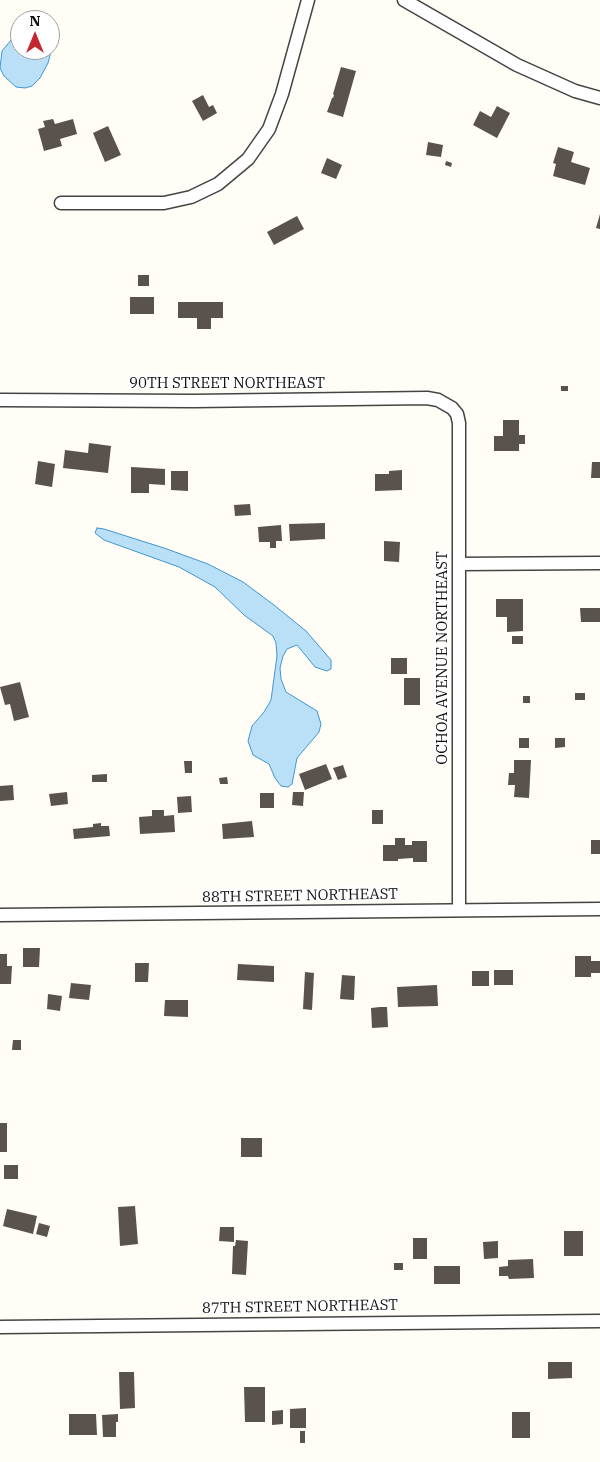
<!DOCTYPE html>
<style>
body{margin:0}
#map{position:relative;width:600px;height:1462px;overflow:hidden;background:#fffdf5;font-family:"IBM Plex Serif",serif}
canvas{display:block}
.north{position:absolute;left:10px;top:10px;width:50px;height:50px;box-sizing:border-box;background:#fff;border:1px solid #a0a0a0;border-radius:50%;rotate:0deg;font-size:14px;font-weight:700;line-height:20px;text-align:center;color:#111}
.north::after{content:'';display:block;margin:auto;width:18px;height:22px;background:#c4262e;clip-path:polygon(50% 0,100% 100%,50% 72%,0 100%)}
</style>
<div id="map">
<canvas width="600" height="1462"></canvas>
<div class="north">N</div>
</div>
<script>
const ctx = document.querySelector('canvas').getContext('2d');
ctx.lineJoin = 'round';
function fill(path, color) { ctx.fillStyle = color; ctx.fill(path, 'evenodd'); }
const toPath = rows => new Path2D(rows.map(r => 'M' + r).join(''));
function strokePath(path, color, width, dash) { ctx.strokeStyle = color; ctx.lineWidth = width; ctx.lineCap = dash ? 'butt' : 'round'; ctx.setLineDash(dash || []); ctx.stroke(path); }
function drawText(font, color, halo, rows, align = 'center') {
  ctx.font = font + ' "IBM Plex Serif",serif'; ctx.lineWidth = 5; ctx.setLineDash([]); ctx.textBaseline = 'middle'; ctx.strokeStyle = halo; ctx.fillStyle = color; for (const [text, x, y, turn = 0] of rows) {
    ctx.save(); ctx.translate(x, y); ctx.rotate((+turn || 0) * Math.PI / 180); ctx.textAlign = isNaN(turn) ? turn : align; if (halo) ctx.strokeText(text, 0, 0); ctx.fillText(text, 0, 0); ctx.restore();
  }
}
const water = toPath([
 [20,34,20,50,50,50,50,42,52,48,48,63,40,78,32,86,25,88,16,87,4,76,0,68,2,51,12,39,20,34],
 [97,528,104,529,164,548,208,564,243,582,274,605,306,631,331,660,331,669,327,671,315,667,297,645,287,649,283,656,280,668,281,679,286,692,317,711,321,724,319,732,314,738,297,758,292,784,288,787,281,786,275,778,269,764,253,755,248,741,252,726,264,712,271,700,277,656,276,643,273,636,244,615,215,587,179,567,104,540,95,533,97,528]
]);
fill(water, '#b9e0f7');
strokePath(water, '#3f96cf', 1);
fill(toPath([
 [341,67,356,71,343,117,327,112,332,98,333,98,334,95,333,94],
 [203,95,209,107,213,105,217,113,203,121,192,101],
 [497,106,510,113,497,138,473,125,480,111,491,117],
 [53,119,55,124,73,119,77,134,60,139,62,146,44,151,38,129,45,127,43,121],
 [108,126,121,155,105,162,93,133],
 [428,142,443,145,441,157,426,155],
 [558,147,574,152,571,162,590,168,585,185,553,176,556,164,553,163],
 [327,158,342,165,336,179,321,173],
 [446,161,452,163,451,167,445,165],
 [600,214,600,229,596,228],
 [297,216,304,229,274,245,267,232],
 [138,275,149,275,149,286,138,286],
 [130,297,154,297,154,314,130,314],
 [178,302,223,302,223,318,211,318,211,329,197,329,197,318,178,318],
 [561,386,568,386,568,391,561,391],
 [503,420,519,420,519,435,525,435,525,444,519,444,519,451,494,451,494,436,503,436],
 [89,443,111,446,108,473,63,468,65,450,88,453],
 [38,461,55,464,52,487,35,484],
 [592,462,600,462,600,478,591,478],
 [131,467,165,469,165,485,149,484,149,493,131,493],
 [402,470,402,490,375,491,375,474,389,474,389,471],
 [171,471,188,471,188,491,171,490],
 [250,504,251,515,235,516,234,505],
 [325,523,325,539,290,541,289,524],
 [281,525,282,541,276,541,276,548,270,548,270,542,259,542,258,527],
 [384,541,400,542,399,562,384,561],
 [496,599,523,599,523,631,507,632,507,617,496,617],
 [580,608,600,608,600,622,581,622],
 [512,636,523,636,523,644,512,644],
 [391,658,407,658,407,674,391,674],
 [404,678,420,678,420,705,404,705],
 [20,682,29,717,14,721,10,704,5,705,0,687],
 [575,693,585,693,585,700,575,700],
 [523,696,530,696,530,703,523,703],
 [519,738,529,738,529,748,519,748],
 [555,738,565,738,565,747,555,748],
 [514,760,531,760,529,798,514,797,515,785,508,785,509,773,514,773],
 [184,761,192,761,192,773,185,773],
 [326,764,332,779,305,790,299,774],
 [343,765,347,777,338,780,333,768],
 [107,774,107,782,92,782,92,775],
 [227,777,228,784,220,784,219,778],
 [13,785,14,800,0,801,0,786],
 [67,792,68,804,51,806,49,794],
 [293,792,304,792,303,806,292,805],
 [260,793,274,793,274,808,260,808],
 [191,796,192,812,178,813,177,797],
 [152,810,164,810,164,816,174,815,175,832,140,834,139,817,152,816],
 [372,810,383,810,383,824,372,824],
 [252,821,254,837,223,839,222,824],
 [101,823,101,826,109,826,110,836,74,839,73,829,93,827,93,824],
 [395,838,405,838,405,845,412,845,412,841,427,841,427,862,413,862,413,858,398,859,398,861,383,861,383,845,395,845],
 [591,840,600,840,600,854,591,854],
 [23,948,40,948,39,967,23,967],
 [0,954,7,954,7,966,12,966,11,984,0,984],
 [575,956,591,956,591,961,600,961,600,973,591,973,591,977,575,977],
 [135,963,149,963,148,982,135,982],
 [238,964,274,966,274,982,237,980],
 [494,970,513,970,513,985,494,985],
 [472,971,489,971,489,986,472,986],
 [305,972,314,973,312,1010,303,1009],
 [342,975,355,976,354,1000,340,999],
 [71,983,91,985,89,1000,69,998],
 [437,985,438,1006,398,1007,397,987],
 [48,994,62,996,60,1011,47,1009],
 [165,1000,188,1000,188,1017,164,1016],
 [380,1007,387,1007,388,1027,372,1028,371,1008],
 [13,1040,21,1040,21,1050,12,1050],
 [0,1123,7,1123,7,1152,0,1152],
 [241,1138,262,1138,262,1157,241,1157],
 [4,1165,18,1165,18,1179,4,1179],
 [135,1206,138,1244,120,1246,118,1207],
 [7,1209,37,1216,33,1234,3,1226],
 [39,1223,50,1226,47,1237,36,1234],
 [220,1227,234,1227,234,1242,219,1241],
 [564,1231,583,1231,583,1256,564,1256],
 [413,1238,427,1238,427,1259,413,1259],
 [236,1240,248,1241,246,1275,232,1274,233,1246,235,1246],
 [498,1241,498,1258,484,1259,483,1242],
 [533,1259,534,1278,509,1279,508,1276,499,1276,499,1267,508,1266,508,1260],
 [394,1263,403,1263,403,1270,394,1270],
 [434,1266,460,1266,460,1284,434,1284],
 [548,1362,572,1362,572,1378,548,1379],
 [119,1372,134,1372,135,1408,120,1409],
 [244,1387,265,1387,265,1422,245,1422],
 [306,1408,306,1428,290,1428,290,1409],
 [283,1410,283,1424,272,1425,272,1411],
 [512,1412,530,1412,530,1438,512,1438],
 [69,1414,96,1414,97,1435,69,1435],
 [118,1414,118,1422,116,1422,116,1437,103,1437,102,1415],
 [300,1431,305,1431,305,1443,300,1443]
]), '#5a524d');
const street = toPath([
 [404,0,517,65,575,91,600,98],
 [61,203,164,203,191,197,218,184,248,159,269,129,282,94,308,0],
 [0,400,194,401,427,398,438,400,452,408,457,414,459,423,459,910],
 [459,564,600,563],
 [0,915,600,909],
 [0,1327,600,1321]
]);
strokePath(street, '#444', 15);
strokePath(street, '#fff', 12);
drawText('15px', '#111', '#fff', [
 ["90TH STREET NORTHEAST",227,384],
 ["OCHOA AVENUE NORTHEAST",443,658,-90],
 ["88TH STREET NORTHEAST",300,896,-1],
 ["87TH STREET NORTHEAST",300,1307,-1]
]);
</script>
